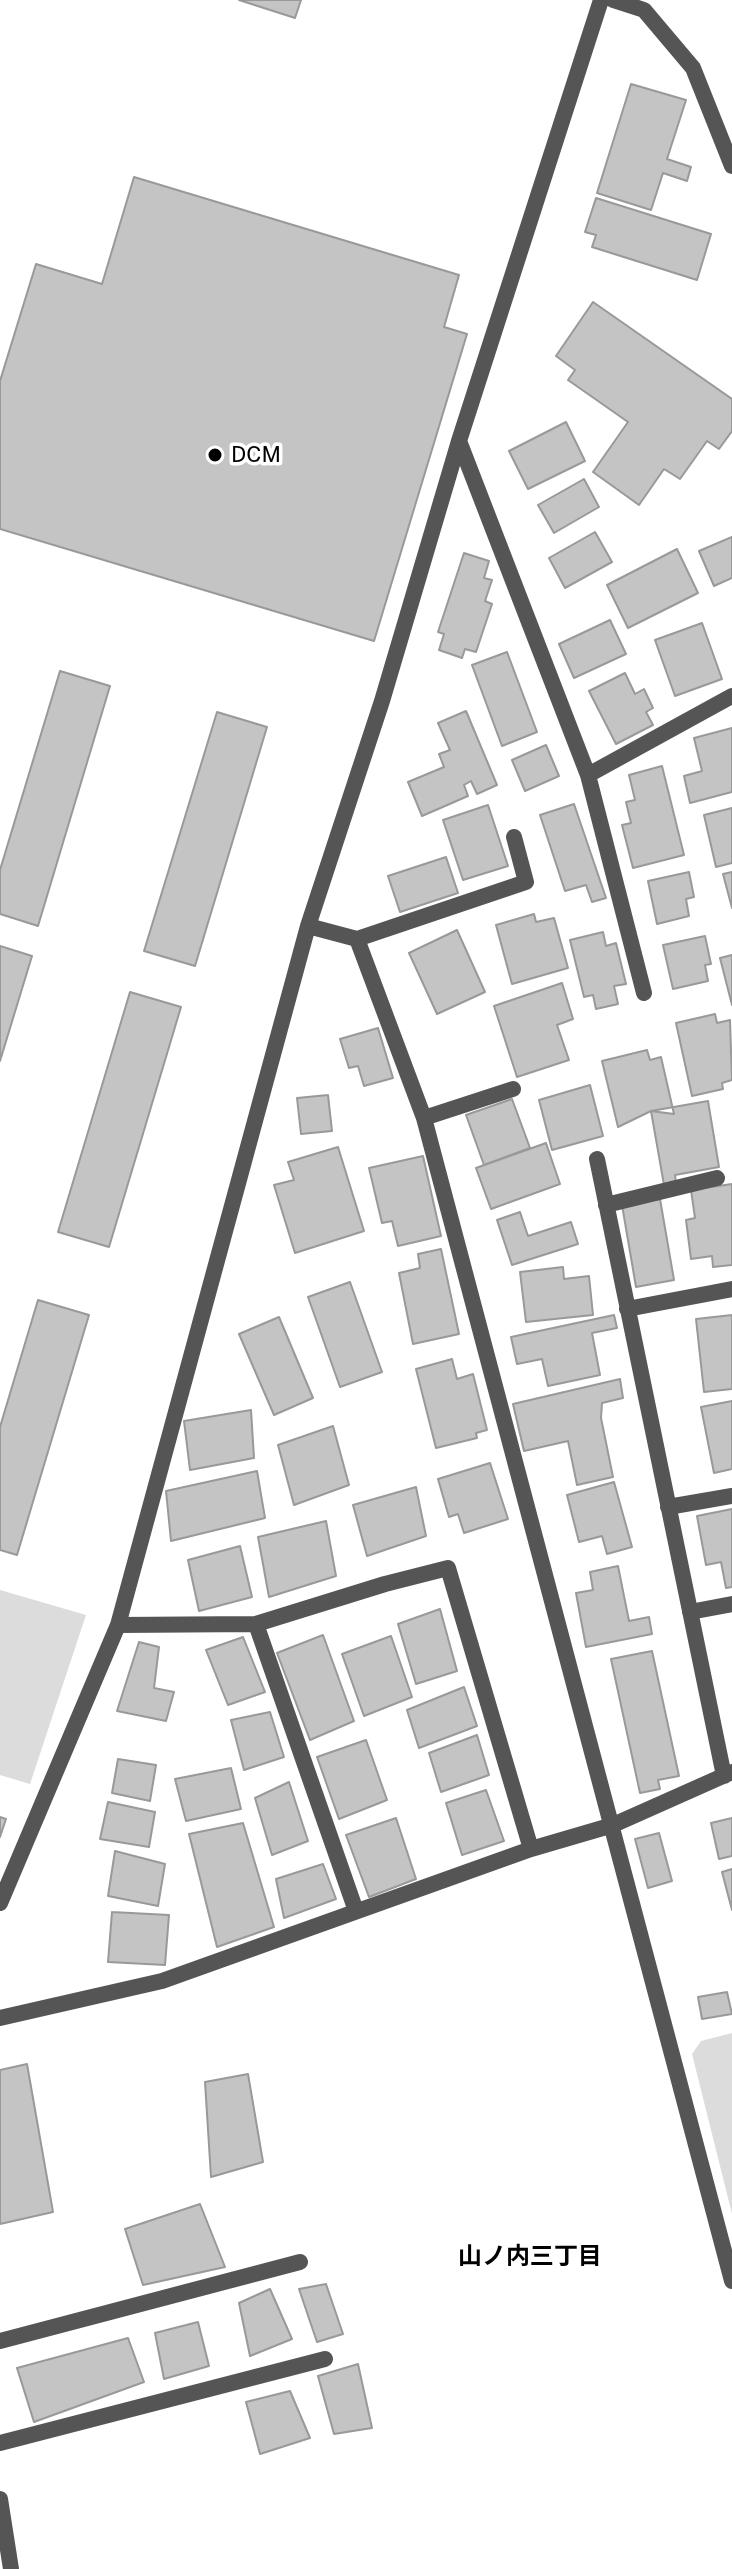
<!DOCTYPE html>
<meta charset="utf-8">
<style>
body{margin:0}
canvas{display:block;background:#fff}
</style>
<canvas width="732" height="2569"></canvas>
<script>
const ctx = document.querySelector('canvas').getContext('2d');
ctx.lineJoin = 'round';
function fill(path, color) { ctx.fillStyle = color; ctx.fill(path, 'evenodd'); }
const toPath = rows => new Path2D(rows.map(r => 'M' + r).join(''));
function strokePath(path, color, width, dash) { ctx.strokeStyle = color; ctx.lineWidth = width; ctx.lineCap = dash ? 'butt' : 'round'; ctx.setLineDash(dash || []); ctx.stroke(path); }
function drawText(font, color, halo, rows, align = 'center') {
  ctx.font = font + ' "Public Sans","Noto Sans JP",sans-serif'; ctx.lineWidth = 7; ctx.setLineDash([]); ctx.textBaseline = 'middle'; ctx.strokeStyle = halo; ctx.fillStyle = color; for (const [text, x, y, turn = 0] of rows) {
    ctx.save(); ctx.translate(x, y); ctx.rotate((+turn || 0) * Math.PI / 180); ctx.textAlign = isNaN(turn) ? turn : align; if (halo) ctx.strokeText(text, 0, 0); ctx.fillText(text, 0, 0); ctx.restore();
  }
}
fill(toPath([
 [0,1590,86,1615,30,1784,0,1775],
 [732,2033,732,2214,692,2054,701,2041]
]), '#dcdcdc');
const building = toPath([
 [239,0,301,0,295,18,239,0],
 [631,84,686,100,667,159,691,167,687,181,663,173,651,210,597,193,631,84],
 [134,177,459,275,444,327,467,334,374,641,0,529,0,381,36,264,102,284,134,177],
 [596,198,711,234,697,280,592,247,596,235,585,232,596,198],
 [593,302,732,399,732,431,719,449,707,441,680,479,664,469,639,505,593,472,628,422,568,380,575,370,556,356,593,302],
 [566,422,585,461,528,489,509,451,566,422],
 [584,479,599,507,554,533,538,505,584,479],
 [595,532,612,562,565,588,549,558,595,532],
 [732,537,732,578,714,586,699,551,732,537],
 [677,549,698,593,628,628,607,585,677,549],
 [464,553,489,561,484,578,492,580,485,601,492,604,476,652,465,649,462,658,439,650,444,634,438,632,464,553],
 [610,620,626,654,574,678,559,644,610,620],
 [702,623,722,679,675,696,655,640,702,623],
 [507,652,537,732,502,746,472,665,507,652],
 [60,671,110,686,38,926,0,914,0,870,60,671],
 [625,673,635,694,644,689,653,708,646,712,653,725,616,744,589,691,625,673],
 [466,711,497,785,477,794,471,781,464,785,468,796,422,816,408,782,444,767,439,754,450,750,438,723,466,711],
 [217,712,267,727,195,966,144,951,217,712],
 [732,728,732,792,690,803,684,776,702,771,694,738,732,728],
 [546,745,559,776,525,791,512,760,546,745],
 [662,766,684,855,633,868,622,825,631,823,626,802,635,800,629,775,662,766],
 [574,804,606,898,592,902,586,885,565,891,540,815,574,804],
 [488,805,508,866,463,880,443,820,488,805],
 [732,808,732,863,716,867,704,815,732,808],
 [446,857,458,893,400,912,388,876,446,857],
 [689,872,694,897,686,899,689,916,657,924,648,881,689,872],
 [732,872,732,908,723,874,732,872],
 [534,914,536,922,554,918,568,968,512,984,496,925,534,914],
 [457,930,485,992,437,1014,409,953,457,930],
 [603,932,606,946,616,943,626,984,614,986,618,1004,596,1009,593,995,584,997,570,940,603,932],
 [705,936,711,964,705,965,708,981,673,989,663,945,705,936],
 [0,946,32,956,0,1061,0,946],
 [732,955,732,1005,720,958,732,955],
 [562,983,573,1019,557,1025,569,1060,517,1077,494,1006,562,983],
 [130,992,181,1007,109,1247,58,1232,130,992],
 [715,1014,717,1023,730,1020,732,1080,722,1083,723,1089,692,1096,676,1023,715,1014],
 [378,1028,393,1078,364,1086,358,1066,349,1068,340,1039,378,1028],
 [647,1050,650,1060,661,1057,674,1114,651,1111,618,1127,602,1061,647,1050],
 [590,1085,603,1136,552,1150,539,1100,590,1085],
 [328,1095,332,1131,301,1134,297,1098,328,1095],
 [512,1099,530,1148,484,1165,466,1115,512,1099],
 [708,1101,719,1167,675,1175,676,1183,664,1185,651,1111,708,1101],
 [546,1143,560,1184,491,1209,476,1168,546,1143],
 [338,1147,364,1231,295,1253,274,1185,294,1180,288,1162,338,1147],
 [423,1156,441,1236,398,1246,392,1221,382,1223,369,1168,423,1156],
 [732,1184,732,1265,713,1267,712,1256,691,1259,686,1220,695,1218,691,1190,732,1184],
 [660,1199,674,1280,636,1287,622,1205,660,1199],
 [520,1212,528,1236,571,1222,578,1244,512,1265,497,1220,520,1212],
 [441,1249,459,1334,413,1344,399,1273,420,1268,418,1254,441,1249],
 [563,1267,564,1279,589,1276,593,1315,526,1322,520,1272,563,1267],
 [350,1282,382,1372,340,1387,308,1297,350,1282],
 [38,1300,89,1315,17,1555,0,1550,0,1427,38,1300],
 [614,1315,617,1328,592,1333,600,1375,548,1386,542,1359,517,1364,511,1337,614,1315],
 [732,1315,732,1389,704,1392,696,1319,732,1315],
 [279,1317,313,1398,274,1415,239,1334,279,1317],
 [452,1359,457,1379,473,1374,487,1430,476,1433,477,1438,436,1448,416,1369,452,1359],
 [620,1379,623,1398,602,1403,601,1418,613,1477,577,1485,568,1441,524,1451,513,1404,620,1379],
 [732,1401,732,1469,714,1473,701,1407,732,1401],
 [251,1410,254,1458,190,1470,184,1421,251,1410],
 [333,1426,349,1485,294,1505,278,1445,333,1426],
 [490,1463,508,1519,464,1533,458,1514,449,1517,438,1479,490,1463],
 [257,1471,265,1518,171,1541,166,1491,257,1471],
 [614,1482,632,1547,607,1554,602,1536,579,1542,567,1495,614,1482],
 [416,1487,426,1536,367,1556,353,1505,416,1487],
 [732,1509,732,1587,726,1588,721,1562,706,1565,697,1516,732,1509],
 [326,1521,336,1576,269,1597,258,1537,326,1521],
 [240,1546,252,1597,199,1611,188,1560,240,1546],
 [618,1566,629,1621,649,1617,652,1634,586,1647,576,1593,593,1590,590,1572,618,1566],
 [440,1609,457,1671,416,1684,398,1624,440,1609],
 [323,1635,354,1721,310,1740,277,1653,323,1635],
 [391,1636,412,1697,364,1716,342,1654,391,1636],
 [243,1637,265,1692,228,1705,206,1650,243,1637],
 [139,1642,159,1647,154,1688,174,1692,166,1721,117,1711,139,1642],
 [652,1651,679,1776,658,1780,660,1789,640,1793,611,1659,652,1651],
 [464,1687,477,1726,419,1748,407,1710,464,1687],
 [270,1712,284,1757,244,1770,231,1720,270,1712],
 [477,1735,489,1775,441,1792,429,1753,477,1735],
 [366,1740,387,1800,339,1819,317,1757,366,1740],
 [118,1759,156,1765,150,1801,112,1793,118,1759],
 [231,1768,241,1809,186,1821,175,1779,231,1768],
 [289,1782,308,1841,272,1855,255,1798,289,1782],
 [486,1790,504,1841,462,1855,446,1803,486,1790],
 [108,1802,155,1812,149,1847,100,1839,108,1802],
 [0,1817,6,1819,0,1837,0,1817],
 [396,1818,416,1879,369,1897,346,1835,396,1818],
 [732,1818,732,1856,719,1859,711,1823,732,1818],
 [243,1823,274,1927,217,1947,189,1834,243,1823],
 [659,1833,672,1881,648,1888,635,1839,659,1833],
 [115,1851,165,1864,158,1906,108,1896,115,1851],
 [323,1864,336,1899,284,1918,276,1879,323,1864],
 [732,1869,732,1910,722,1872,732,1869],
 [112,1912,169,1915,165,1965,108,1962,112,1912],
 [727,1992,732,2014,702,2019,698,1997,727,1992],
 [27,2064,53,2212,0,2224,0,2070,27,2064],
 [248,2074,263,2162,211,2177,205,2082,248,2074],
 [200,2204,225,2267,143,2285,125,2229,200,2204],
 [326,2284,343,2334,317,2342,299,2289,326,2284],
 [270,2289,292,2339,250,2356,239,2303,270,2289],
 [198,2322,209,2366,164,2379,155,2333,198,2322],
 [128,2338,144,2382,34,2422,17,2368,128,2338],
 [358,2364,372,2428,334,2434,318,2376,358,2364],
 [290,2391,310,2438,260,2454,246,2402,290,2391]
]);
fill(building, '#c4c4c4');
strokePath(building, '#999', 2);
strokePath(toPath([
 [613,0,644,10,693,68,732,166],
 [459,441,588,775,644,993],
 [588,775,732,696],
 [308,926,357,939,526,882,514,837],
 [357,939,424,1118,732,2281],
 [424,1118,513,1089],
 [597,1159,724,1776],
 [606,1205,717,1178],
 [627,1309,732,1289],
 [668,1507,732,1496],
 [690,1612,732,1604],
 [256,1624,356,1911],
 [118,1625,256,1624,385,1584,448,1568,531,1849],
 [0,1903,118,1625,308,926,382,701,459,441,601,0],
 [0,2018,162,1981,531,1849,613,1825,732,1772],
 [0,2341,300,2262],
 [0,2443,325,2359],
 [0,2499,11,2569]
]), '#555', 16);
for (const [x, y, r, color] of [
 [215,455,8,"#000"]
]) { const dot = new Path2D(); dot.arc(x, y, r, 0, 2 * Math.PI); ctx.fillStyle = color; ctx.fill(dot); strokePath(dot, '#fff', 3); }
drawText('22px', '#000', '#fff', [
 ["DCM",231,455]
], 'left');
drawText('bold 24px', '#000', '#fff', [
 ["山ノ内三丁目",530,2257]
]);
</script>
